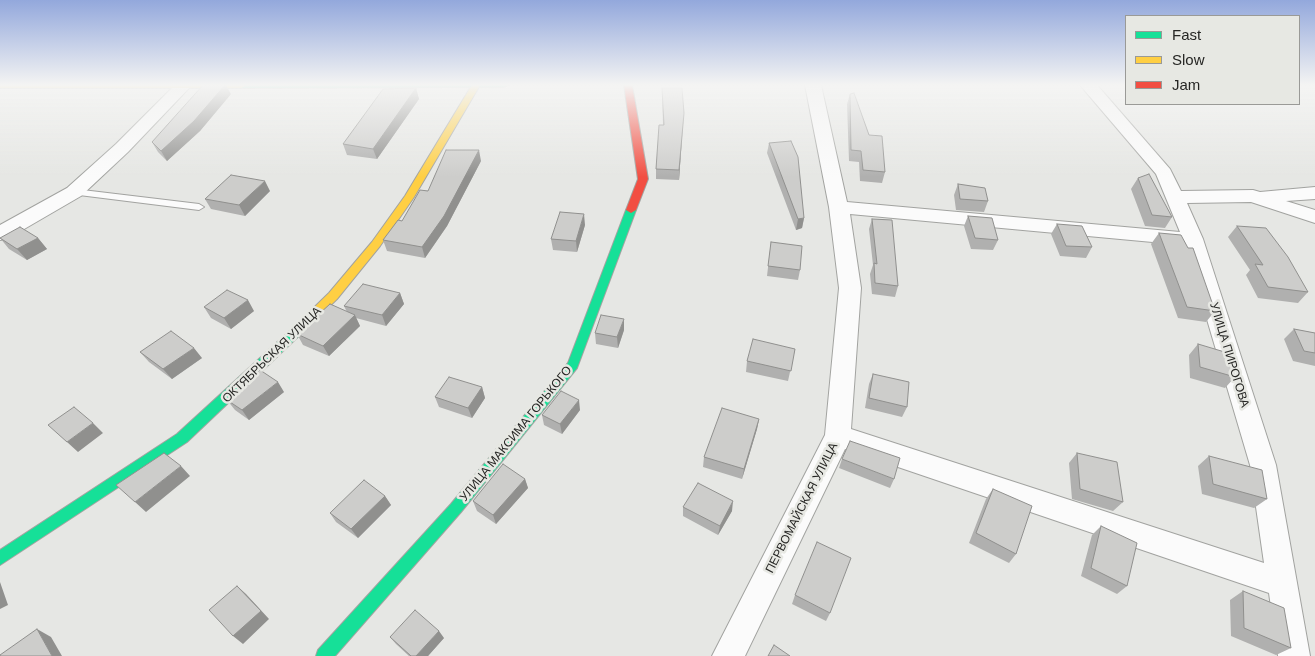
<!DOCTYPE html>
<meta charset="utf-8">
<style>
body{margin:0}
#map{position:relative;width:1315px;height:656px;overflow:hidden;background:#e6e7e4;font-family:Helvetica,sans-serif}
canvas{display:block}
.legend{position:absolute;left:1125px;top:15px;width:175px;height:90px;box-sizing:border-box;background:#e7e8e3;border:1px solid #9a9a97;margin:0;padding:6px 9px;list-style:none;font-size:15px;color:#262624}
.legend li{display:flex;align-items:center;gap:10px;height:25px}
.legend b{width:25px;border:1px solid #9a9a97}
</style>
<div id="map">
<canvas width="1315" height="656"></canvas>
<ul class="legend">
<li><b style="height:6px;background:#16e098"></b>Fast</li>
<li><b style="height:6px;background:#ffcf43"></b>Slow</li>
<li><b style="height:6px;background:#f24e42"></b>Jam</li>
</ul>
</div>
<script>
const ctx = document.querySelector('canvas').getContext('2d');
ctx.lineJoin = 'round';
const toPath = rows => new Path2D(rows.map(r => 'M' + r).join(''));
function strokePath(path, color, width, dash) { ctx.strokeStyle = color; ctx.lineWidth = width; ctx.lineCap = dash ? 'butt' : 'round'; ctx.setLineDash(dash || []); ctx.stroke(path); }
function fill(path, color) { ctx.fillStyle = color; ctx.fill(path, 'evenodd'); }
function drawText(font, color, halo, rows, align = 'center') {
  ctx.font = font + ' Helvetica,sans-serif'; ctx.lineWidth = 5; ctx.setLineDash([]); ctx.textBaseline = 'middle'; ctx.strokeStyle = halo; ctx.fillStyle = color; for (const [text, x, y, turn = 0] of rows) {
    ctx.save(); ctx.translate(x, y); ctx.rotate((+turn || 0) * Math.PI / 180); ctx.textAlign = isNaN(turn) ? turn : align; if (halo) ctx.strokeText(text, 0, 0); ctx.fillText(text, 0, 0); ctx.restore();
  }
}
const lane = toPath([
 [74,189,199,204,204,207,199,210,71,194,69,192,74,189]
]);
const street = toPath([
 [175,85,191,86,128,152,81,196,7,239,0,240,0,225,67,188,116,144,175,85],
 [805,85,821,85,847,202,1180,232,1156,174,1080,85,1097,85,1170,169,1181,191,1253,190,1260,192,1315,187,1315,199,1286,201,1315,210,1315,223,1251,202,1187,203,1203,239,1276,465,1310,656,1278,656,1269,593,845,449,745,656,712,656,825,435,839,288,829,207,805,85],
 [850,214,1185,245,1250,465,1264,563,851,429,861,288,850,214]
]);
const fast = toPath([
 [238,85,508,85,504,87,241,88,238,85],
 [631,207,636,210,577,368,461,512,335,656,316,656,318,650,451,504,568,363,626,210,631,207],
 [299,325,305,329,303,332,187,442,0,565,0,550,177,434,295,326,299,325]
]);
const slow = toPath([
 [0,85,244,85,245,86,241,88,0,88,0,85],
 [472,85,480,85,414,197,380,246,337,299,303,332,295,332,293,329,295,326,329,293,372,242,405,196,472,85]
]);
const jam = toPath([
 [624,85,632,85,648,179,636,210,631,213,626,210,638,179,624,85]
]);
strokePath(lane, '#a2a3a0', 2);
strokePath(street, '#a2a3a0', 2);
strokePath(fast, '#a2a3a0', 2);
strokePath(slow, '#a2a3a0', 2);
strokePath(jam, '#a2a3a0', 2);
fill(lane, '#fbfbfb');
fill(street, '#fbfbfb');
fill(fast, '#16e098');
fill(slow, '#ffcf43');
fill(jam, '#f24e42');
fill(toPath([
 [416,88,419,99,377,159,347,155,343,144],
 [662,88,683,123,679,180,656,179,656,169,663,125],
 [231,94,200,131,167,161,158,152,152,142],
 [850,94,885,172,882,183,860,181,859,162,849,161,847,104],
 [769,143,804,218,802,228,796,230,767,153],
 [481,161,447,226,425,258,387,251,383,240,402,221,428,191],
 [1138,178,1172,217,1165,228,1145,226,1131,189],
 [958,184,988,201,984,212,956,210,954,195],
 [270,191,245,216,211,209,205,199],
 [968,216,998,240,993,250,971,249,964,226],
 [872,219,898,286,895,297,872,294,870,274,873,265,869,229],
 [1057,224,1092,247,1086,258,1060,256,1051,234],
 [585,225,577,252,553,250,551,239],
 [1237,226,1308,292,1298,303,1258,298,1246,275,1250,270,1228,237],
 [1159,233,1215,311,1206,322,1178,318,1151,244],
 [0,238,38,238,47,249,27,260,9,249],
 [771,242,800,270,798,280,767,276],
 [400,293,404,304,386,326,356,318,360,326,329,356,303,345,297,334,347,312,344,306],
 [204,307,254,311,231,329,211,318],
 [1294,329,1315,333,1315,366,1293,361,1284,339],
 [624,330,618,348,596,344,595,333],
 [1198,344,1235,377,1225,388,1190,378,1189,355],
 [795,349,788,381,746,372,747,361],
 [140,352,202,358,172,379,149,362],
 [873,374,907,407,902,417,865,408,869,384],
 [482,387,485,398,472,418,439,407,435,397],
 [284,392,249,420,235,410,227,400],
 [580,410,562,434,544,425,542,415],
 [759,419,757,429,742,479,703,467,704,457],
 [1077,453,1123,502,1113,511,1072,499,1069,463],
 [1209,456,1267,499,1254,508,1202,494,1198,466],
 [842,459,894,479,890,488,839,468],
 [525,479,528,488,496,524,477,511,473,501],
 [993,489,1016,554,1009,563,969,543,986,499],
 [385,496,391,505,358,538,336,522,330,513],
 [683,507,732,511,718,535,683,516],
 [1101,526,1127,586,1117,594,1081,576,1092,535],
 [1243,591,1291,648,1276,655,1231,636,1230,600],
 [795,595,830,613,826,621,792,604],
 [390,637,444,638,428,656,409,656,396,644]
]), '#b0b0af');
fill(toPath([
 [225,85,226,85,231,94,200,131,167,161,161,151],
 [416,88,419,99,377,159,373,149],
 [684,113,683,123,679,180,679,170],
 [479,150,481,161,447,226,425,258,422,247],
 [265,181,270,191,245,216,239,205],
 [584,214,585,225,577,252,576,241],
 [804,218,802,228,796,230,798,219],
 [38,238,47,249,27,260,17,249],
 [400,293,404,304,386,326,382,315],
 [248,300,254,311,231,329,224,318],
 [355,315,360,326,329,356,323,346],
 [624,319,624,330,618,348,617,337],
 [194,348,202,358,172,379,163,369],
 [278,382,284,392,249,420,242,410],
 [482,387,485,398,472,418,468,408],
 [579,400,580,410,562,434,560,424],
 [759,419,757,429,742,479,744,469],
 [93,423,103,433,78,452,67,442],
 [181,466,190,476,146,512,135,502],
 [525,479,528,488,496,524,493,515],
 [385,496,391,505,358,538,351,529],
 [733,501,732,511,718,535,720,526],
 [0,582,8,605,0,609],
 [237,586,246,594,269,619,243,644,233,636],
 [37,629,51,637,62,656,52,656],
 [439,631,444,638,428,656,416,656]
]), '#90908e');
const building = toPath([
 [203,85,225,85,194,121,161,151,152,142,203,85],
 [416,88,373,149,343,144,383,89,416,88],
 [662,88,682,88,684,113,679,170,656,169,659,125,664,125,662,88],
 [854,93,869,135,882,136,885,172,863,170,861,151,851,150,850,94,854,93],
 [791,141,798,157,804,218,798,219,769,143,791,141],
 [446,150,479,150,444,216,422,247,383,240,398,220,402,221,420,190,428,191,446,150],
 [1149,174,1172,217,1152,215,1138,178,1149,174],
 [231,175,265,181,239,205,205,199,231,175],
 [958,184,985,188,988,201,960,199,958,184],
 [560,212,584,214,576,241,551,239,560,212],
 [968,216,992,218,998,240,975,238,968,216],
 [872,219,892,220,898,286,875,283,874,263,877,264,872,219],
 [1057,224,1082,226,1092,247,1066,246,1057,224],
 [1237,226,1266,228,1288,257,1308,292,1268,287,1255,264,1263,265,1237,226],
 [20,227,38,238,17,249,0,238,20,227],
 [1159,233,1181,235,1188,248,1193,248,1215,311,1187,307,1159,233],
 [771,242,802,246,800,270,768,266,771,242],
 [363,284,400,293,382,315,344,306,363,284],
 [227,290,248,300,224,318,204,307,227,290],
 [330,304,355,315,323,346,297,334,330,304],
 [601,315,624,319,617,337,595,333,601,315],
 [1294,329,1315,333,1315,353,1304,351,1294,329],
 [171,331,194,348,163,369,140,352,171,331],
 [753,339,795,349,791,371,747,361,753,339],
 [1198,344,1228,353,1235,377,1200,367,1198,344],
 [260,370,278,382,242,410,227,400,260,370],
 [873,374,909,382,907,407,869,398,873,374],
 [449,377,482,387,468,408,435,397,449,377],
 [561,391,579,400,560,424,542,415,561,391],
 [74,407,93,423,67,442,48,425,74,407],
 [722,408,759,419,744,469,704,457,722,408],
 [850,441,900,458,894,479,842,459,850,441],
 [164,453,181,466,135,502,116,485,164,453],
 [1077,453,1117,462,1123,502,1080,489,1077,453],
 [1209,456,1262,470,1267,499,1213,484,1209,456],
 [503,464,525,479,493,515,473,501,503,464],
 [364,480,385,496,351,529,330,513,364,480],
 [698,483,733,501,720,526,683,507,698,483],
 [993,489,1032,506,1016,554,976,533,993,489],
 [1101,526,1137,543,1127,586,1091,568,1101,526],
 [817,542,851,558,830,613,795,595,817,542],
 [237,586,261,611,233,636,209,610,237,586],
 [1243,591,1284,608,1291,648,1244,628,1243,591],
 [415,610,439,631,416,656,411,656,390,637,415,610],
 [37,629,52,656,0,656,0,655,37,629],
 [774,645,790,656,768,656,774,645]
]);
fill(building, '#cdcdcb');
strokePath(building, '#90908e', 1);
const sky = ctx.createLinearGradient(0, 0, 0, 177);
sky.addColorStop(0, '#93a8dc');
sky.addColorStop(0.48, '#f4f4f3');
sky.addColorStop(1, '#f4f4f300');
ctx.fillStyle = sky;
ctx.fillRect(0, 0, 1315, 177);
drawText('12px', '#262624', '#e7e8e3', [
 ["ОКТЯБРЬСКАЯ УЛИЦА",272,355,-44],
 ["УЛИЦА ПИРОГОВА",1229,355,73],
 ["УЛИЦА МАКСИМА ГОРЬКОГО",516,434,-51],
 ["ПЕРВОМАЙСКАЯ УЛИЦА",802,508,-63]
]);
</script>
